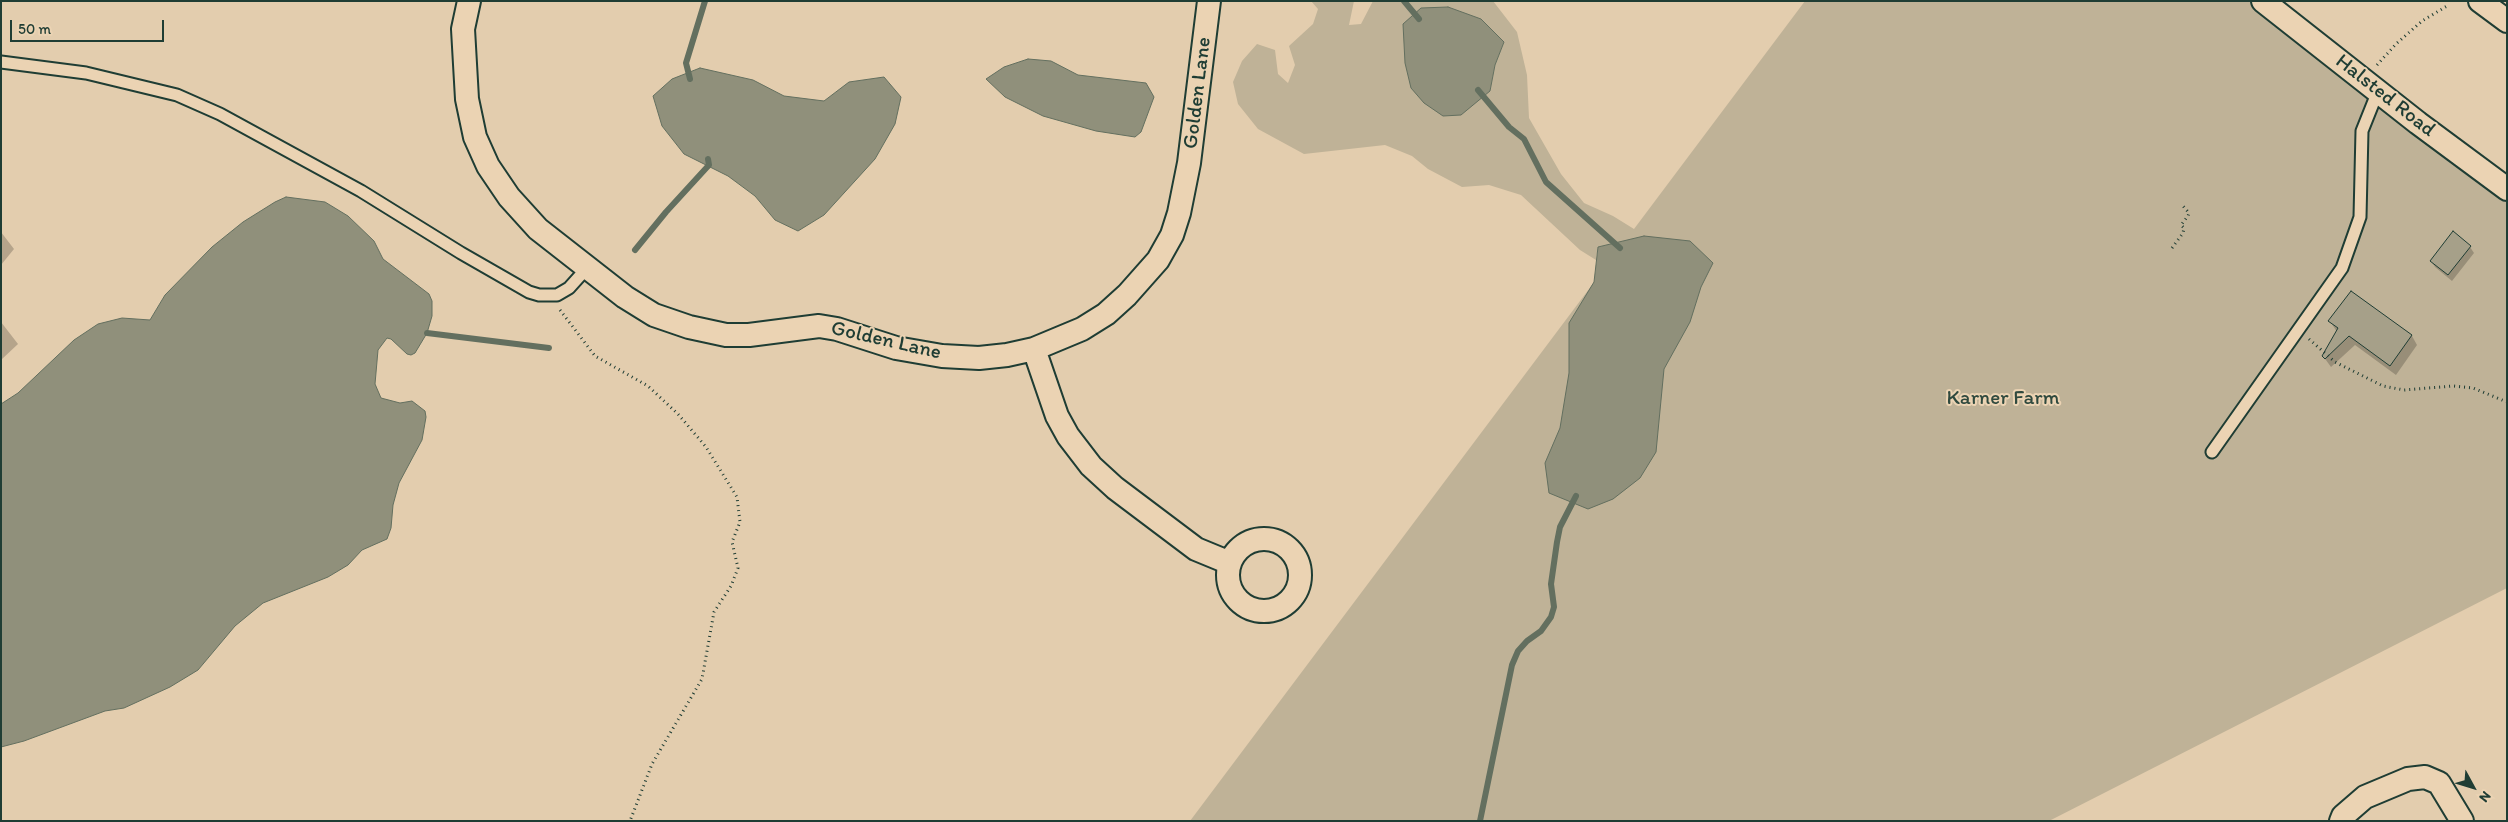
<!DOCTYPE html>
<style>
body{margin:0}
#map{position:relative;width:2508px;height:822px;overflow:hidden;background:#e3cdae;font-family:Itim,sans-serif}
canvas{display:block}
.frame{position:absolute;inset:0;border:2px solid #1f3d34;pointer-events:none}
.north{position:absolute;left:2448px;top:762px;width:50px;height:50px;-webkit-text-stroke:4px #ebd3b3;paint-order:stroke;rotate:129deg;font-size:14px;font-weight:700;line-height:20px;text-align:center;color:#1f3d34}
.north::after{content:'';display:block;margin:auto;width:18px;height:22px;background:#1f3d34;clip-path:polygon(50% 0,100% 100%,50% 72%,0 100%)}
.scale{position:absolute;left:10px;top:20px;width:154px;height:22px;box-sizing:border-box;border:2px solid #1f3d34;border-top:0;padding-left:6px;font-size:15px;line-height:18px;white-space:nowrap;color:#1f3d34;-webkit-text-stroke:4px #ebd3b3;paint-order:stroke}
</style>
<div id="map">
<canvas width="2508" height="822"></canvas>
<div class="frame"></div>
<div class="north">N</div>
<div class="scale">50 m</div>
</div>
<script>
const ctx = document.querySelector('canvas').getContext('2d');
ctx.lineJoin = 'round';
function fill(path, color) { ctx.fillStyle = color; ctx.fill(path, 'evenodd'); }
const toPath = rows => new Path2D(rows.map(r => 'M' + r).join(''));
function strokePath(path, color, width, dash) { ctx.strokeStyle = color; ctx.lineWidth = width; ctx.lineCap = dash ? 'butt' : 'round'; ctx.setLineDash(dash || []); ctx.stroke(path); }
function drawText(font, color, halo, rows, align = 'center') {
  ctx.font = font + ' Itim,sans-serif'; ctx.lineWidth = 4; ctx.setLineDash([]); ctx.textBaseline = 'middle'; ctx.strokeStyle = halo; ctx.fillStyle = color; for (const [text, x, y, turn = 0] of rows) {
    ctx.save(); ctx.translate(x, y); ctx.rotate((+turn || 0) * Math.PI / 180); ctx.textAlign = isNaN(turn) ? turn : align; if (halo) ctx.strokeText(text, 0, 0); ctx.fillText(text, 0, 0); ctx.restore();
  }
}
fill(toPath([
 [1311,1,1354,1,1349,25,1361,24,1373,1,1493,1,1517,32,1527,75,1529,118,1561,174,1584,203,1613,216,1634,229,1805,1,2263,1,2507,185,2507,588,2049,821,1190,821,1625,241,1598,247,1596,260,1580,250,1521,195,1489,185,1462,187,1428,169,1412,156,1385,145,1304,154,1258,129,1238,104,1233,82,1242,61,1257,44,1275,50,1278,74,1288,83,1295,65,1289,46,1313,24,1318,9],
 [1504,42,1495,65,1490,91,1411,88]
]), '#bfb297');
const water = toPath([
 [1448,7,1481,19,1504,42,1495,65,1490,91,1461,115,1443,116,1424,103,1411,88,1405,63,1403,24,1421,8,1448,7],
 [1028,59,1051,61,1078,75,1146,83,1154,97,1141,132,1135,137,1096,131,1043,116,1005,97,986,79,1004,67,1028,59],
 [700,68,753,80,784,96,824,101,849,82,884,77,901,97,895,124,875,159,824,215,798,231,775,220,755,196,728,176,684,154,662,126,653,96,672,79,700,68],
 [286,197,325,202,348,216,374,241,383,259,429,294,432,301,432,316,427,333,415,353,411,355,407,354,391,339,387,338,378,350,375,384,381,398,400,403,412,401,425,411,426,417,422,440,399,483,393,505,391,528,387,539,362,550,348,565,328,577,263,603,235,626,198,670,170,687,124,708,105,711,24,741,1,747,1,404,18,393,74,340,98,324,122,318,150,320,165,295,212,247,243,222,275,202,286,197],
 [1644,236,1690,241,1713,263,1701,287,1690,322,1664,369,1656,452,1640,478,1613,499,1588,509,1549,493,1545,463,1560,428,1569,373,1569,323,1594,282,1598,247,1644,236]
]);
fill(water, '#90907b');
strokePath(water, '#636f5f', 1);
fill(toPath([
 [1,232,14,249,1,265],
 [2470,247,2474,253,2452,281,2435,267,2431,261],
 [2351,292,2412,336,2417,345,2396,375,2355,345,2331,367,2323,356,2337,332,2330,321],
 [1,322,18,344,1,360]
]), '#0003');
strokePath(toPath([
 [1404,1,1419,19],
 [690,79,686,63,705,1],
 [1478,90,1509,127,1524,139,1546,182,1620,248],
 [635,250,666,212,709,165,708,159],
 [427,333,549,348],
 [1480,821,1512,665,1518,651,1527,641,1541,631,1551,617,1554,607,1551,584,1557,542,1560,527,1576,496]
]), '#636f5f', 6);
const building = toPath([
 [2453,231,2471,246,2448,275,2430,261,2453,231],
 [2351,291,2412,335,2390,366,2349,336,2325,359,2322,356,2338,328,2328,321,2351,291]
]);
fill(building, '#a6a089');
strokePath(building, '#1f3d34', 1);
const lane = toPath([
 [1,62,86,73,177,95,220,114,361,191,461,253,529,292,539,295,557,295,569,288,587,268],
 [2212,452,2342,268,2360,217,2362,131,2378,91]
]);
const street = toPath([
 [469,1,463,29,467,99,475,137,488,166,509,197,538,229,625,297,654,315,689,327,726,335,749,335,819,326,837,329,896,348,942,356,979,358,1007,355,1034,349,1082,329,1106,314,1127,295,1158,260,1172,235,1179,213,1189,163,1209,1],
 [2263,1,2418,123,2507,189],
 [2480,1,2507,21],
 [1034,349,1057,416,1068,436,1091,466,1115,488,1196,549,1230,563],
 '1228 575a36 36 0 1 1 72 0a36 36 0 1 1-72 0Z',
 [2341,821,2343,816,2365,797,2408,779,2425,777,2439,783,2462,821]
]);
strokePath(lane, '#1f3d34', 15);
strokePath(street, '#1f3d34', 26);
strokePath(toPath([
 [2377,65,2396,44,2422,21,2447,6],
 [2172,248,2183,233,2184,228,2181,225,2188,216,2189,213,2183,206],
 [560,310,595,356,648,386,678,414,706,447,737,497,740,522,732,542,738,568,731,586,714,612,702,679,652,764,630,821],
 [2309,339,2335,362,2383,386,2404,390,2453,386,2473,388,2507,402]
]), '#1f3d34', 3, [1, 4]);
strokePath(lane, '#ebd3b3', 11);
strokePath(street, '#ebd3b3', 22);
drawText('21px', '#1f3d34', '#ebd3b3', [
 ["Golden Lane",1198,93,-83],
 ["Halsted Road",2385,96,38],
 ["Golden Lane",886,341,13]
]);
drawText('21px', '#2f493e', '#ebd3b3', [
 ["Karner Farm",2003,399]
]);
</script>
